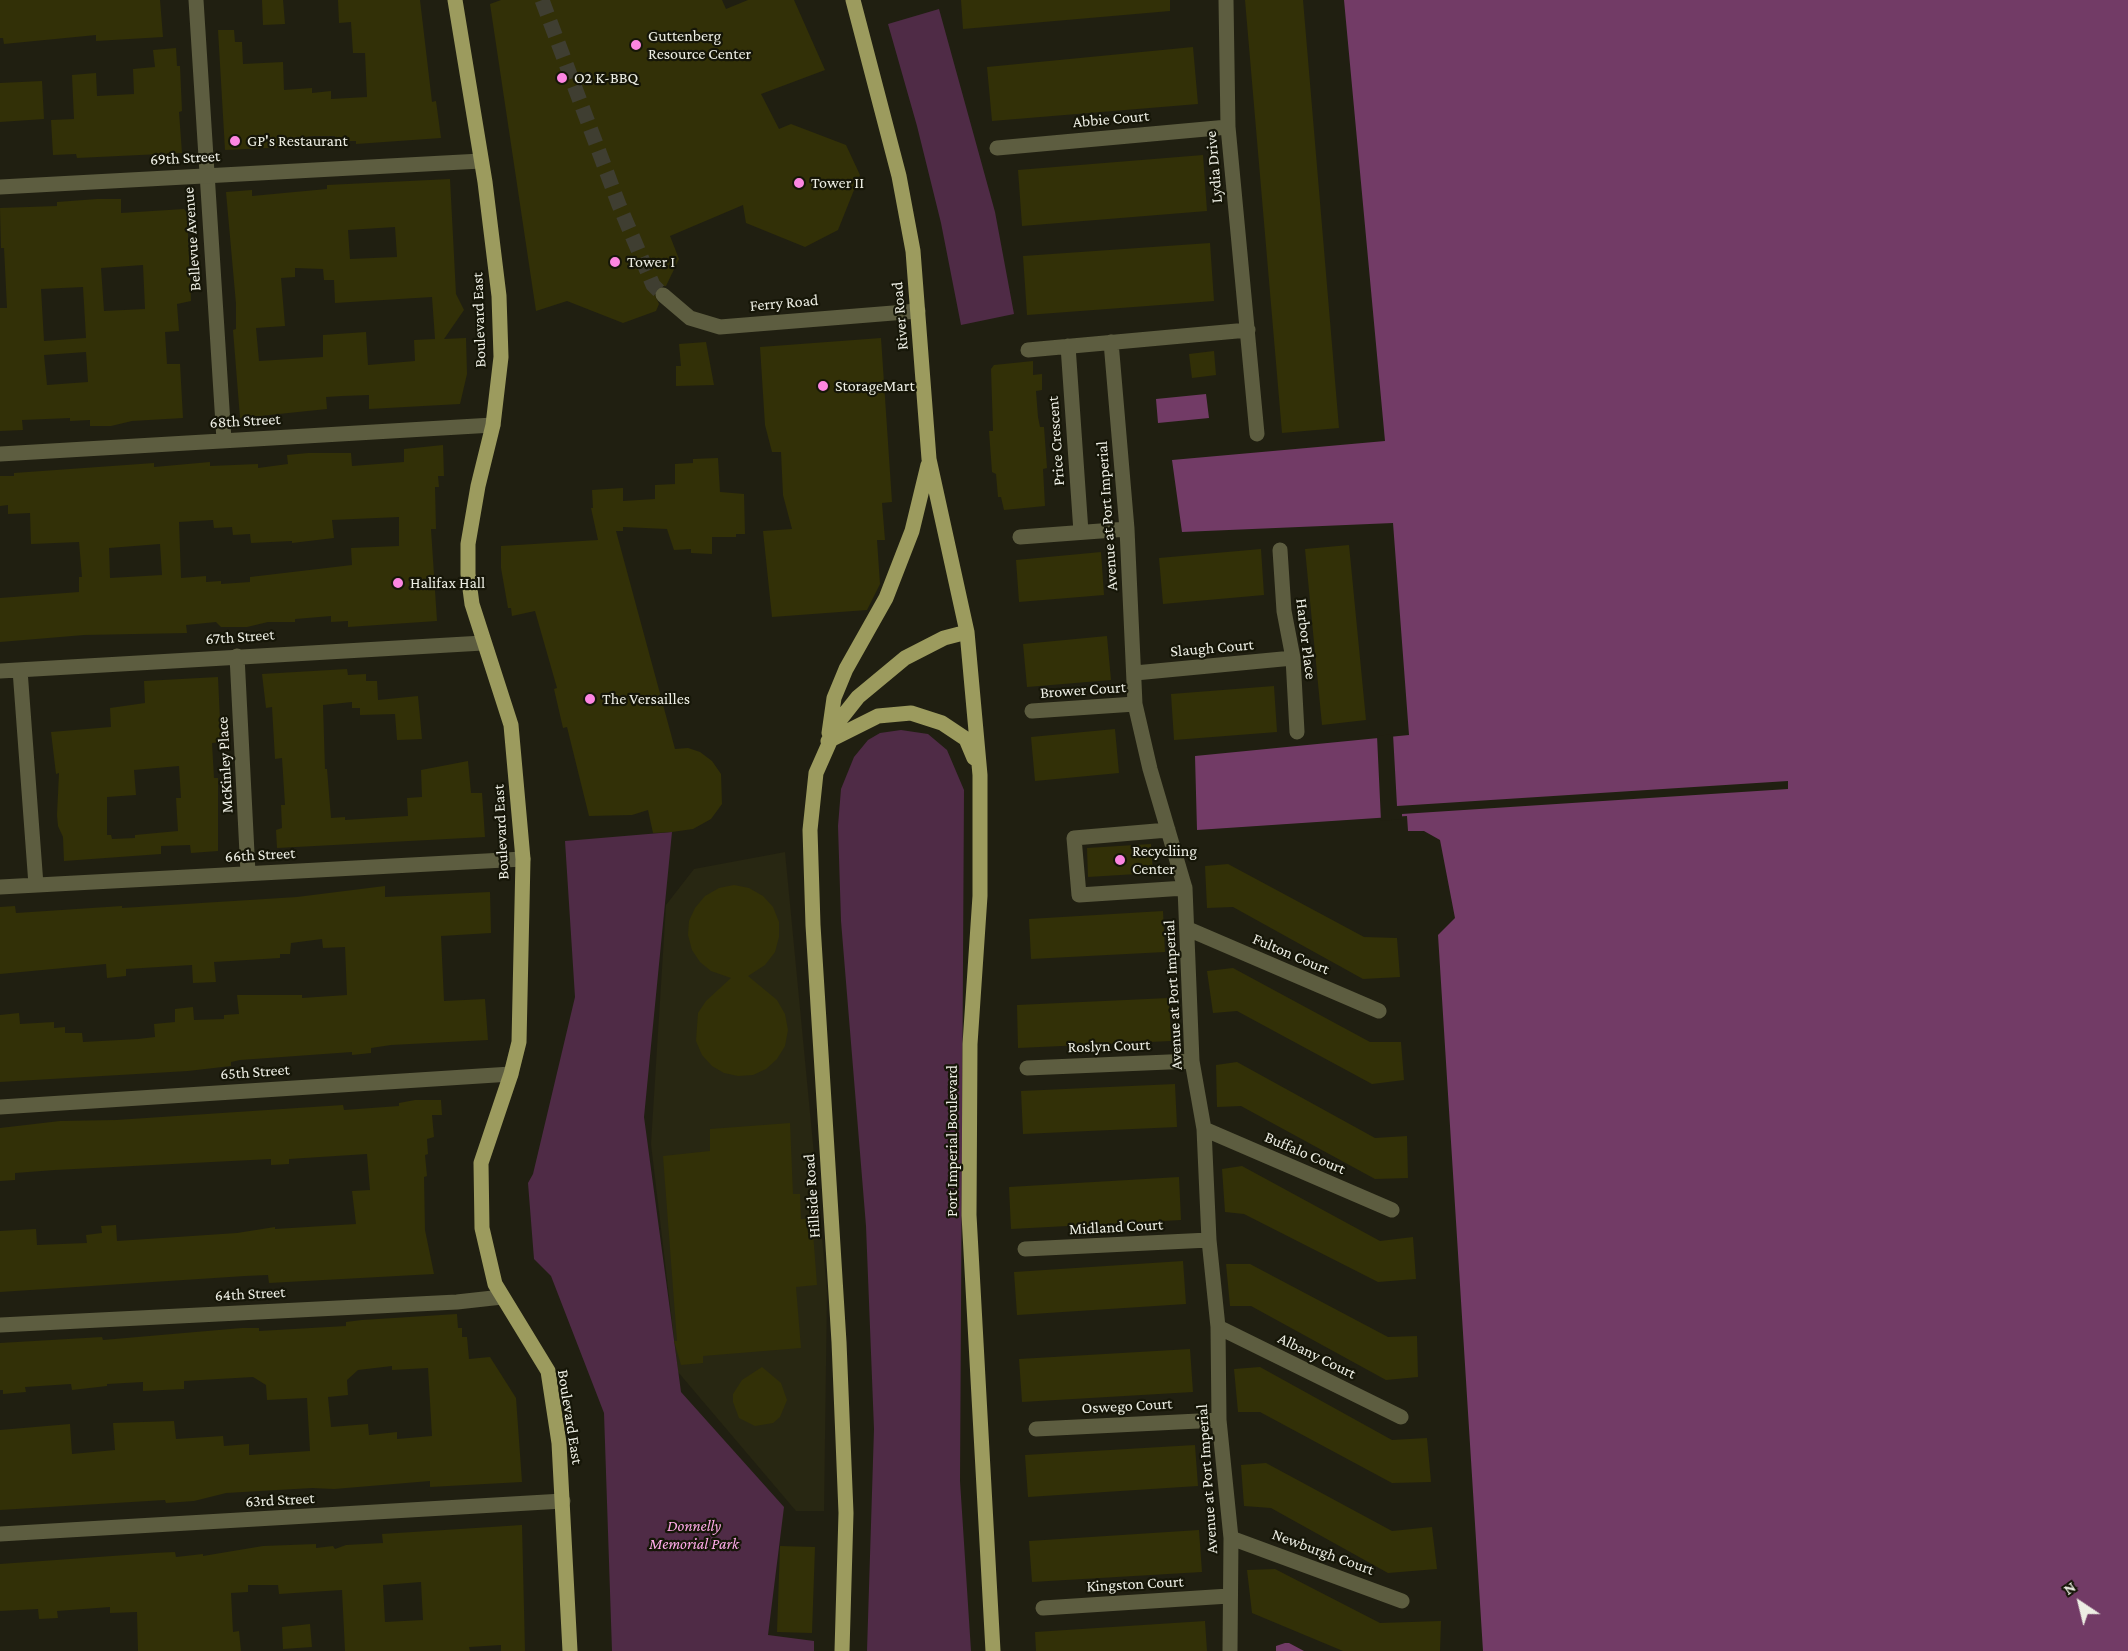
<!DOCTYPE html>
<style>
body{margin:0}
#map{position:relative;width:2128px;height:1651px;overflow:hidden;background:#201f11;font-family:"Crimson Pro",serif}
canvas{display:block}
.north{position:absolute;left:2050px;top:1573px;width:60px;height:60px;-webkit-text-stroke:4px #161608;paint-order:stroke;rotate:325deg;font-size:16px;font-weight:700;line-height:24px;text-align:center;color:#edeee4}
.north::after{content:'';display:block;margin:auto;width:21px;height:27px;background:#edeee4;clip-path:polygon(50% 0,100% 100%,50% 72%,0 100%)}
</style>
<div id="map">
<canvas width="2128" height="1651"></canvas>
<div class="north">N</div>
</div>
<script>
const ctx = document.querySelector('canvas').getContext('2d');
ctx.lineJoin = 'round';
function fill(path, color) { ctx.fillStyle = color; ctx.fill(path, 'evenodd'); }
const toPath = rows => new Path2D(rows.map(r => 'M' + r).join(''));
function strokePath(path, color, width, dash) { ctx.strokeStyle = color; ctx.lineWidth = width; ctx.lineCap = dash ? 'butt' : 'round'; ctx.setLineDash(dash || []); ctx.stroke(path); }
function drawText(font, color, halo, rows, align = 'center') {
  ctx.font = font + ' "Crimson Pro",serif'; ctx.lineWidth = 4.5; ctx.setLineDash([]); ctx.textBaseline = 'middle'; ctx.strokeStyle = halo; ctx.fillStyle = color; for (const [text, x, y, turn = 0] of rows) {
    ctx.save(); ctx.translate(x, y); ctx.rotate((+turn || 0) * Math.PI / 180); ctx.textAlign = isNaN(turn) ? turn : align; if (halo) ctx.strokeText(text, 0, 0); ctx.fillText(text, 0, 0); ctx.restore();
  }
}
fill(toPath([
 [785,852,827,1290,824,1511,796,1511,678,1372,651,1144,666,905,694,869]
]), '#282712');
fill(toPath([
 [939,9,995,212,1014,314,961,325,941,223,917,126,888,24],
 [901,730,928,734,947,750,964,790,960,1481,971,1651,867,1651,874,1429,866,1226,841,921,838,826,841,789,854,757,868,740,880,733],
 [672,832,644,1117,681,1392,784,1507,768,1635,814,1641,814,1651,612,1651,604,1413,551,1276,534,1259,528,1183,533,1174,575,997,565,841]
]), '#4f2b46');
fill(toPath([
 [1344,0,2128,0,2128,1651,1483,1651,1438,935,1455,918,1440,840,1424,831,1408,831,1407,816,1197,830,1195,756,1409,735,1393,523,1182,532,1172,460,1385,441],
 [1206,394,1209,418,1158,423,1156,399],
 [1285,1643,1289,1643,1304,1651,1276,1651,1276,1646]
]), '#723b66');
fill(toPath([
 [1393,734,1397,806,1788,781,1788,789,1402,814,1402,819,1381,821,1377,736]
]), '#201f11');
fill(toPath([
 [0,0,160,0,163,37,96,41,96,35,4,44,3,38,0,38],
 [262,0,283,0,285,24,263,25],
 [338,0,420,0,432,102,436,101,441,138,356,144,356,141,335,141,335,136,313,136,286,139,287,147,225,150,218,30,234,30,235,42,242,42,243,64,283,62,284,90,312,88,312,93,331,91,331,99,367,97,365,53,353,53,351,22,339,23],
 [501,0,722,0,726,9,748,0,794,0,825,70,761,94,779,129,791,124,846,145,860,175,838,230,805,247,746,223,743,205,670,236,679,259,666,286,659,286,654,293,659,304,656,311,623,323,567,301,536,311,490,4],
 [961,0,1170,0,1170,11,963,29],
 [1245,0,1303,0,1339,428,1282,433],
 [1193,47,1198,104,992,121,987,67],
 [176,48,177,66,180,66,182,111,179,112,182,153,77,158,76,154,53,155,51,120,74,119,72,75,96,73,97,96,134,94,133,69,155,67,153,50],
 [42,81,44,119,0,122,0,83],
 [1203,155,1207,211,1022,226,1018,170],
 [450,179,456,294,464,310,444,339,466,338,467,374,460,404,369,409,369,395,342,396,326,397,327,409,240,418,233,330,236,329,236,304,226,192,252,190,252,196,327,189,327,185],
 [395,227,397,257,350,259,348,230],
 [295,268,323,269,324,280,334,280,335,303,432,297,435,339,414,340,415,361,368,365,366,332,323,335,323,357,259,361,256,328,285,326,281,278,295,277],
 [97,199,121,199,121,213,184,209,187,213,191,301,177,304,179,331,165,332,167,364,180,364,183,418,132,421,111,426,90,426,90,420,70,421,70,418,22,420,23,430,0,431,0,308,7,308,4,248,1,248,0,208,57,206,57,202],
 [143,265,145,309,104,311,101,268],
 [83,287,86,338,44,341,41,289],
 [86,352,88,382,47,385,44,355],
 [1210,243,1214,301,1027,315,1023,256],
 [881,338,892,502,882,503,885,540,877,540,880,584,867,610,772,617,763,531,792,529,783,495,781,452,772,452,765,425,760,347],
 [706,342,714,385,676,386,676,366,681,366,679,344],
 [1214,351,1216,375,1192,378,1189,354],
 [1033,361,1033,375,1042,374,1042,390,1036,391,1038,417,1040,427,1044,427,1047,468,1043,469,1045,506,1004,510,1001,497,998,497,996,474,992,472,989,431,993,431,991,369,994,365],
 [443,445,444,476,438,476,439,487,435,487,436,529,431,529,437,621,348,627,348,621,331,622,331,616,295,619,295,622,268,622,247,627,221,627,216,622,186,625,187,633,84,635,0,642,0,598,79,592,79,577,82,577,79,542,31,544,30,513,8,514,8,505,0,506,0,476,14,476,14,473,154,463,154,467,210,462,210,466,258,464,258,468,288,464,287,455,308,453,351,453,352,466,404,462,404,449],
 [399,517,399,546,351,548,352,565,250,577,250,582,221,584,221,581,206,582,206,576,181,578,179,522,213,520,214,528,232,527,233,535,250,534,251,543,292,541,292,543,334,538,332,520],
 [160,544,162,575,110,578,109,548],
 [718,458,720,492,744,494,745,534,736,534,736,537,712,537,712,554,691,553,691,549,674,550,667,529,623,527,623,531,616,531,675,749,688,748,700,752,712,761,721,774,722,804,711,819,693,829,672,832,653,833,648,810,632,815,589,816,567,727,563,728,554,689,557,688,535,611,512,616,511,608,508,608,501,568,501,546,598,540,591,508,593,508,592,490,623,488,623,501,655,499,655,485,675,484,675,464,693,463,693,459],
 [1349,545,1366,720,1322,725,1305,549],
 [1261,549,1264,595,1163,604,1159,558],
 [1101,552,1104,595,1019,602,1016,560],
 [1107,636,1111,680,1027,687,1023,644],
 [347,669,348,675,366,674,366,681,377,681,378,700,418,696,422,739,397,740,395,714,360,715,360,708,352,708,352,702,323,705,325,769,327,769,331,818,345,817,345,820,408,816,407,798,422,797,421,770,468,761,471,793,482,793,485,837,277,848,276,830,282,828,281,805,285,805,282,758,275,759,272,707,266,708,262,674],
 [218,677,221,742,212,743,214,778,218,778,218,851,191,853,190,845,161,846,161,854,64,861,63,837,58,826,57,815,59,773,56,774,51,732,111,727,110,708,145,703,144,681],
 [179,766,181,798,176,798,178,831,135,835,135,838,112,839,111,835,107,835,107,797,136,795,134,770],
 [1274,686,1277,732,1174,740,1171,694],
 [1115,729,1119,773,1035,781,1031,737],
 [1151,844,1153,873,1088,877,1087,848],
 [1228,864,1364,937,1397,938,1400,977,1363,979,1233,907,1207,908,1205,866],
 [734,885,749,888,763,896,773,907,779,922,779,937,775,952,765,965,748,976,777,1000,785,1014,788,1030,785,1046,777,1059,766,1069,753,1075,738,1076,724,1073,712,1066,702,1055,696,1041,698,1013,706,1001,731,978,711,971,700,962,692,950,688,935,689,921,695,908,705,896,719,888],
 [385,886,385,897,490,892,491,933,441,936,444,1001,485,999,488,1040,391,1045,371,1048,371,1053,352,1055,352,1052,240,1060,231,1062,231,1066,188,1071,0,1082,0,1015,19,1013,20,1024,54,1022,54,1028,65,1027,65,1033,82,1033,83,1042,138,1039,155,1037,154,1024,175,1022,175,1009,193,1007,194,1020,224,1019,224,1015,239,1014,237,995,302,995,302,998,347,995,345,947,323,948,322,939,291,943,290,954,280,954,280,958,214,962,216,982,193,983,192,965,126,969,126,976,107,978,106,964,0,974,0,907,15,906,16,913,122,906,122,908,297,897],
 [1163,911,1165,952,1031,959,1029,919],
 [1233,968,1370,1042,1401,1042,1404,1080,1372,1084,1237,1011,1213,1013,1207,971],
 [1169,998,1171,1041,1018,1048,1017,1005],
 [1237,1062,1375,1138,1407,1136,1408,1178,1375,1179,1241,1106,1217,1107,1216,1065],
 [1175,1084,1177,1127,1023,1134,1021,1091],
 [415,1100,441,1100,442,1115,432,1115,434,1137,427,1139,428,1154,425,1155,427,1176,424,1177,425,1230,434,1274,269,1283,268,1275,245,1276,0,1292,0,1231,36,1229,37,1245,87,1243,86,1235,102,1233,101,1226,116,1225,117,1241,237,1233,275,1227,275,1229,356,1224,352,1191,370,1190,367,1154,289,1159,289,1164,271,1165,271,1159,55,1170,15,1173,15,1180,0,1181,0,1128,60,1121,116,1120,343,1105,344,1110,399,1106,399,1103],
 [790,1123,793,1194,800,1194,801,1219,812,1219,817,1285,796,1287,801,1348,703,1356,703,1363,681,1365,674,1341,677,1341,663,1156,710,1151,710,1129],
 [1242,1166,1380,1241,1413,1237,1416,1279,1378,1282,1244,1214,1225,1212,1222,1169],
 [1179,1177,1181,1220,1011,1229,1009,1187],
 [1183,1261,1186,1304,1017,1315,1014,1272],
 [1226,1264,1250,1264,1388,1337,1417,1336,1418,1377,1386,1380,1251,1306,1230,1306],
 [457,1314,458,1328,462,1328,462,1337,467,1337,469,1359,490,1357,516,1398,522,1482,430,1487,430,1481,334,1489,312,1488,226,1493,194,1501,166,1503,165,1500,0,1510,0,1430,70,1424,72,1454,115,1450,113,1423,174,1421,176,1439,223,1436,224,1446,249,1444,249,1455,310,1451,307,1398,267,1400,266,1385,253,1377,184,1381,184,1389,143,1391,143,1382,107,1384,107,1386,72,1390,71,1384,25,1387,26,1392,3,1394,3,1390,0,1390,0,1343,102,1337,103,1340,242,1328,259,1328,259,1331,346,1326,346,1322,362,1320],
 [392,1366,392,1370,428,1368,432,1436,397,1439,397,1432,369,1435,368,1424,331,1427,328,1397,348,1395,347,1380,358,1370],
 [1190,1349,1193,1392,1022,1402,1019,1359],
 [762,1367,781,1383,787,1400,780,1417,773,1423,755,1426,739,1418,733,1402,733,1394,742,1380],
 [1260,1367,1392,1440,1427,1438,1431,1482,1392,1483,1260,1412,1238,1412,1234,1369],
 [1195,1445,1198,1486,1028,1497,1025,1455],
 [1266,1463,1392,1531,1432,1527,1437,1569,1388,1573,1271,1508,1244,1506,1241,1465],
 [522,1525,525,1651,501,1651,501,1645,469,1647,470,1651,345,1651,342,1590,279,1594,278,1585,248,1585,248,1592,231,1593,233,1632,239,1631,241,1651,138,1651,137,1612,110,1613,110,1607,57,1611,58,1618,39,1619,38,1609,0,1611,0,1564,154,1553,175,1552,176,1557,203,1554,203,1556,263,1546,316,1544,316,1548,333,1546,335,1549,346,1545,383,1543,382,1534],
 [421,1582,423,1620,385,1622,383,1585],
 [1199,1530,1202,1572,1032,1582,1029,1541],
 [780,1546,815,1547,812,1633,777,1632],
 [1275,1569,1380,1623,1441,1621,1440,1651,1343,1651,1252,1613,1247,1570],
 [1205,1621,1207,1651,1036,1651,1035,1632],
 [310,1624,312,1647,283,1649,282,1627]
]), '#323007');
strokePath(toPath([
 [542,0,619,205,653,285,663,295]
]), '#3f3e31', 15, [15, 8]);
strokePath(toPath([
 [196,0,224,440],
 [1226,0,1228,127,1257,434],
 [997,148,1228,127],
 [1111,342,1127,529,1135,704,1150,769,1185,888,1192,1061,1204,1129,1209,1240,1218,1327,1219,1420,1231,1538,1230,1651],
 [1068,346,1081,532],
 [1028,350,1248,330],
 [0,454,493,425],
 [1020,537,1127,529],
 [1280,550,1284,611,1293,658,1297,732],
 [237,656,248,873],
 [20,670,36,885],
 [0,671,483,643],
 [1135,673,1293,658],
 [1032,711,1135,704],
 [1168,830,1074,838,1079,895,1185,888],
 [0,887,523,859],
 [1188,929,1379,1011],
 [1027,1068,1192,1061],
 [0,1107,511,1074],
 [1204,1129,1392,1210],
 [1025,1249,1209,1240],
 [0,1325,457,1302,502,1297],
 [1218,1327,1401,1417],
 [1036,1429,1219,1420],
 [0,1534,563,1501],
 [1231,1538,1402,1601],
 [1043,1608,1229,1596]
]), '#5d5d40', 15);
strokePath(toPath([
 [0,187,481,161],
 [663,295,690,318,720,327,918,311]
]), '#5d5d40', 15);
strokePath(toPath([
 [455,0,485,182,499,296,501,357,493,425,478,486,468,544,468,574,472,604,511,725,523,859,519,1042,511,1074,481,1163,482,1228,495,1284,548,1371,559,1443,570,1651],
 [853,0,899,176,913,251,929,459,967,632,980,775,980,896,970,1044,969,1215,993,1651],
 [829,733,834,698,846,669,886,598,912,531,928,465],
 [828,741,878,716,911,713,942,723,966,739,974,758],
 [842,1651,846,1513,839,1342,813,925,810,830,816,773,839,721,858,697,905,658,944,638,967,632]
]), '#9c9b5e', 15);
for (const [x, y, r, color] of [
 [636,45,6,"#fd86e2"],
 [562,78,6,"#fd86e2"],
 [235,141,6,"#fd86e2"],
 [799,183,6,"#fd86e2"],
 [615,262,6,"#fd86e2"],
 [823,386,6,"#fd86e2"],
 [398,583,6,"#fd86e2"],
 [590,699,6,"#fd86e2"],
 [1120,860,6,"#fd86e2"]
]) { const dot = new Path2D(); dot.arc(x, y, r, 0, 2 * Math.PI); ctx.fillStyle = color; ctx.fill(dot); strokePath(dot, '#161608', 2); }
drawText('16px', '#edeee4', '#161608', [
 ["Guttenberg",648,36],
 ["Resource Center",648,54],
 ["O2 K-BBQ",574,78],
 ["GP's Restaurant",247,141],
 ["Tower II",811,183],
 ["Tower I",627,262],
 ["StorageMart",835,386],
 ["Halifax Hall",410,583],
 ["The Versailles",602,699],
 ["Recycliing",1132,851],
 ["Center",1132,869]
], 'left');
drawText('16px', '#edeee4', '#161608', [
 ["Abbie Court",1111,119,-5],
 ["69th Street",185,158,-3],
 ["Lydia Drive",1214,167,-95],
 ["Bellevue Avenue",192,239,-94],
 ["Ferry Road",784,303,-5],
 ["River Road",900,316,-95],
 ["Boulevard East",479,320,-92],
 ["68th Street",245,421,-3],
 ["Price Crescent",1056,441,-94],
 ["Avenue at Port Imperial",1107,516,-94],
 ["67th Street",240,637,-4],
 ["Harbor Place",1306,639,83],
 ["Slaugh Court",1212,648,-5],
 ["Brower Court",1083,690,-4],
 ["McKinley Place",225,765,-93],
 ["Boulevard East",501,832,-93],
 ["66th Street",260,855,-3],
 ["Fulton Court",1291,954,23],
 ["Avenue at Port Imperial",1173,995,-93],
 ["Roslyn Court",1109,1046,-2],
 ["65th Street",255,1072,-4],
 ["Port Imperial Boulevard",952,1141,-90],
 ["Buffalo Court",1305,1153,23],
 ["Hillside Road",812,1196,-94],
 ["Midland Court",1116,1227,-3],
 ["64th Street",250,1294,-3],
 ["Albany Court",1317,1356,26],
 ["Oswego Court",1127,1406,-3],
 ["Boulevard East",570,1417,81],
 ["Avenue at Port Imperial",1207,1479,-94],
 ["63rd Street",280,1500,-3],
 ["Newburgh Court",1323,1552,20],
 ["Kingston Court",1135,1584,-3]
]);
drawText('italic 16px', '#ffaae9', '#161608', [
 ["Donnelly",694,1526],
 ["Memorial Park",694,1544]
]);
</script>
